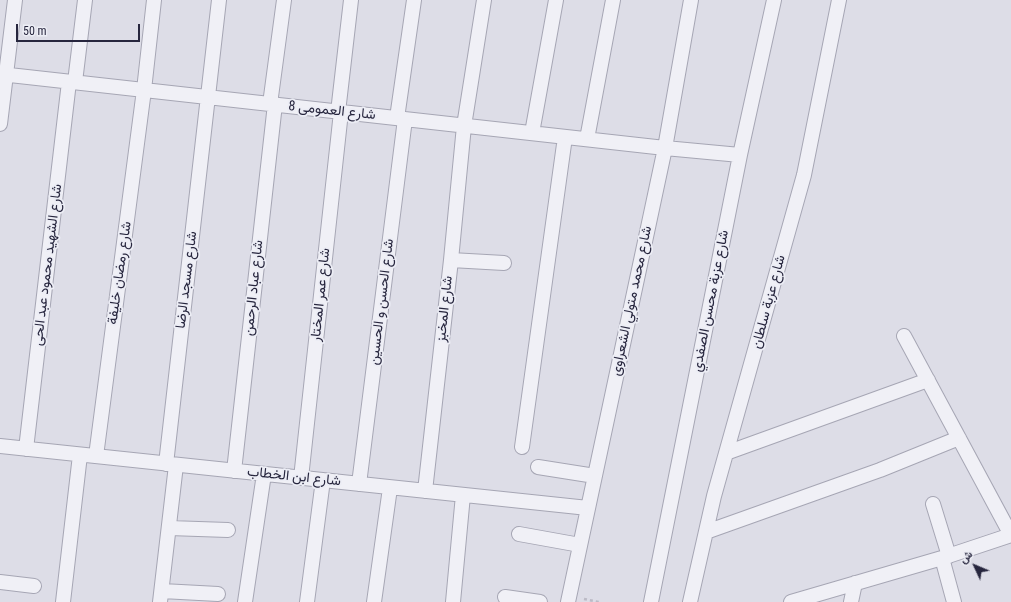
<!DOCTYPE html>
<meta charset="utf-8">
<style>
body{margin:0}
#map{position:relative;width:1011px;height:602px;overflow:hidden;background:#dddde7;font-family:"Roboto Condensed",Vazirmatn,sans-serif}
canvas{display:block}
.north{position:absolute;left:955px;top:546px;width:40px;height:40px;-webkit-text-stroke:3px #ecedf5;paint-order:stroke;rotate:314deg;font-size:11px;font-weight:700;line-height:16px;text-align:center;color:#27263e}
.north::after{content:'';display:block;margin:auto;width:14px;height:18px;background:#27263e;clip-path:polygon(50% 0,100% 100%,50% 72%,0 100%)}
.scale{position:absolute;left:16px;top:24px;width:124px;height:18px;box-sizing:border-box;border:2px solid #27263e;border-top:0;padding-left:5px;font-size:12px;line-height:14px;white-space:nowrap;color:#27263e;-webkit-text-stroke:3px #ecedf5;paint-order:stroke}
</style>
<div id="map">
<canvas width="1011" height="602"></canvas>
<div class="north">ش</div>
<div class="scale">50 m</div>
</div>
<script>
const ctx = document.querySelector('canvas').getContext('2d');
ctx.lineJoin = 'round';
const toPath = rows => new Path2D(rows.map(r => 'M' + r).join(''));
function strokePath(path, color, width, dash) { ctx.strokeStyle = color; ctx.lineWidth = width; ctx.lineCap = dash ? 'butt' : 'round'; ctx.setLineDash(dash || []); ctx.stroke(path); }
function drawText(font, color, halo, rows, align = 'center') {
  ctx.font = font + ' "Roboto Condensed",Vazirmatn,sans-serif'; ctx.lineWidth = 3.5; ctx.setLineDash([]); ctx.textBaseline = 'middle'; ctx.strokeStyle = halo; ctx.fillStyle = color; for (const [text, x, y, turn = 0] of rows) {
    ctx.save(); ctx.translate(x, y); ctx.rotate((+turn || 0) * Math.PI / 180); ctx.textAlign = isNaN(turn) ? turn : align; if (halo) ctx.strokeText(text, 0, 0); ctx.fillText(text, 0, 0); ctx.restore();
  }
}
const street = toPath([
 [0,74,665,148,740,155],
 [75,82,85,0],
 [270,104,284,0],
 [338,112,351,0],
 [397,118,414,0],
 [0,124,15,0],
 [532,133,556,0],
 [587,139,613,0],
 [451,260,504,263],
 [904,336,1011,535],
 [0,446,588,508],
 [522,447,565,137],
 [26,449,69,82],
 [726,453,928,380],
 [96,456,144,90,154,0],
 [166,464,219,0],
 [538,467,595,476],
 [234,471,275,104],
 [301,478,341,112],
 [359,484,405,119],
 [425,491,451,260,464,126,484,0],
 [933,504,949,556],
 [169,528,228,530],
 [706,532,880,470,959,438],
 [519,534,580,545],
 [942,558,954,602],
 [0,582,34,586],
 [162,591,218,594],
 [505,597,540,602],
 [63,602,80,455],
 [160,602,176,465],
 [245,602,264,474],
 [307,602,323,480],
 [374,602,390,488],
 [453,602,463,495],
 [568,602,665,148,691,0],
 [651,602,740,155,774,0],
 [690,602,714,496,804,175,839,0],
 [791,602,942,558,1011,535],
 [851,602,855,583]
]);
strokePath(street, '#a6a6b4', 16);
strokePath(toPath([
 [584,599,599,602]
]), '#bcbbc6', 2.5, [3, 3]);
strokePath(street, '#f0f0f6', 14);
drawText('14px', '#27263e', '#ecedf5', [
 ["شارع العمومى 8",332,111,6],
 ["شارع الشهيد محمود عبد الحى",48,265,-83],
 ["شارع رمضان خليفة",120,273,-82],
 ["شارع مسجد الرضا",187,280,-83],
 ["شارع عباد الرحمن",254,288,-84],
 ["شارع عمر المختار",321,295,-84],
 ["شارع محمد متولي الشعراوى",632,301,-78],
 ["شارع عزبة محسن الصفدي",711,301,-79],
 ["شارع الحسن و الحسين",382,302,-83],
 ["شارع عزبة سلطان",769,302,-75],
 ["شارع المخبز",445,309,-84],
 ["شارع ابن الخطاب",294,477,6]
]);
</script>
